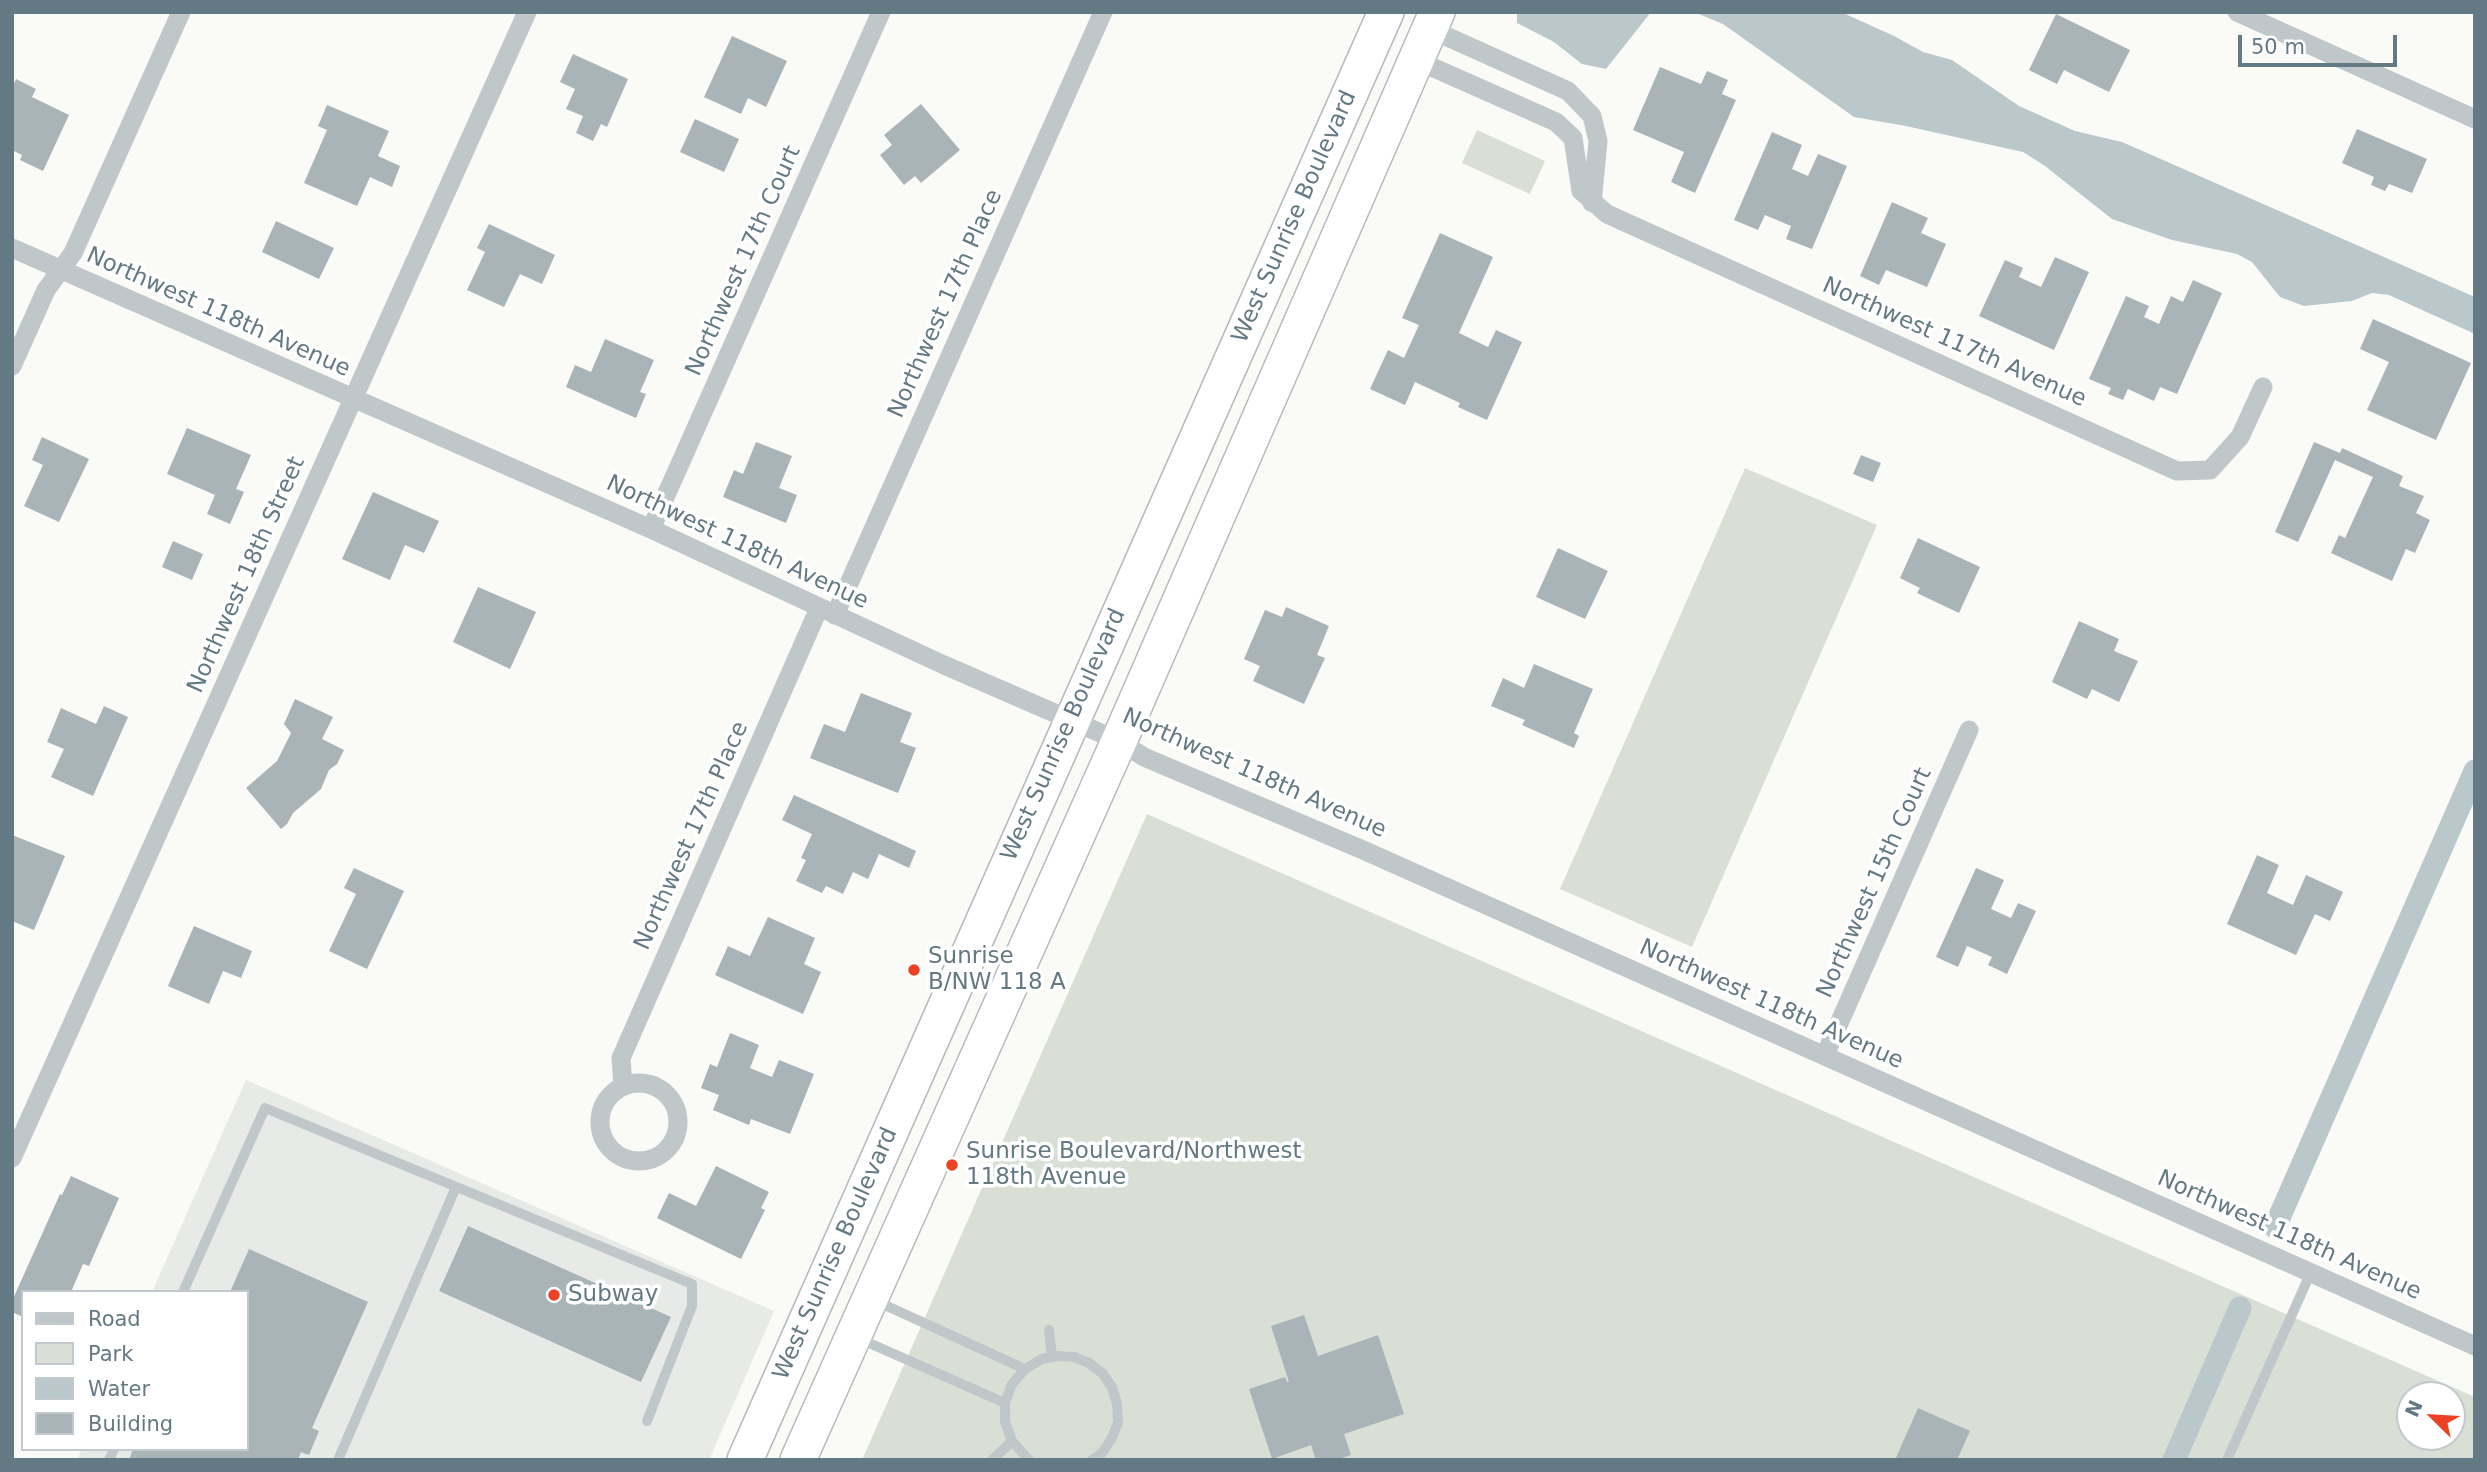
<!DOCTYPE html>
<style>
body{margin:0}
#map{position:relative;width:2487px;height:1472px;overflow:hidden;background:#fafaf7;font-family:"DejaVu Sans",sans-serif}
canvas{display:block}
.frame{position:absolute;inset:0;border:14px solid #637984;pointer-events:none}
.legend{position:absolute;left:21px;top:1290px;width:228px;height:161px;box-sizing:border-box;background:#fff;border:2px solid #c1c9ce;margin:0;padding:9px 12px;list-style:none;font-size:21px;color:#637984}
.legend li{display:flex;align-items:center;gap:14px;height:35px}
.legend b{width:35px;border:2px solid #c1c9ce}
.north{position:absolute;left:2396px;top:1381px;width:70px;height:70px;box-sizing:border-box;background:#fff;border:2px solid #c1c9ce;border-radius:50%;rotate:294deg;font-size:19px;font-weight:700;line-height:28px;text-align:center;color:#637984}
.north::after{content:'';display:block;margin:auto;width:24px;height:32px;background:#eb4226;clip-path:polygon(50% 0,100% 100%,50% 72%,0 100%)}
.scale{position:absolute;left:2238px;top:35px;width:159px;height:32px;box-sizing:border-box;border:4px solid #637984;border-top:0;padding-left:9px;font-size:21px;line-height:24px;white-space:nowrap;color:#637984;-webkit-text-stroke:5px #fff;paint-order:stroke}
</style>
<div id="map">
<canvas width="2487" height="1472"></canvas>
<div class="frame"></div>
<ul class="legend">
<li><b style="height:9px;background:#c0c7ca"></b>Road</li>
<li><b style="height:19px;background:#dadfd6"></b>Park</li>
<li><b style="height:19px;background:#bac8cb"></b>Water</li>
<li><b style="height:19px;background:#a9b4b9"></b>Building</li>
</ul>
<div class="north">N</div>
<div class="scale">50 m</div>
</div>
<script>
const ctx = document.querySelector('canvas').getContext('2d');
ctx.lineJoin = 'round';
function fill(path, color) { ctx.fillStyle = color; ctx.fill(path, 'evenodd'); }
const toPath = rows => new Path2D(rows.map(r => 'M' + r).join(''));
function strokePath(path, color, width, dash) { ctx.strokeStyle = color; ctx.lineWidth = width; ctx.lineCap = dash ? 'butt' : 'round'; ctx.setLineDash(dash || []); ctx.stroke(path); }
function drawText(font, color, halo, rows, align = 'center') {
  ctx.font = font + ' "DejaVu Sans",sans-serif'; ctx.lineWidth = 7; ctx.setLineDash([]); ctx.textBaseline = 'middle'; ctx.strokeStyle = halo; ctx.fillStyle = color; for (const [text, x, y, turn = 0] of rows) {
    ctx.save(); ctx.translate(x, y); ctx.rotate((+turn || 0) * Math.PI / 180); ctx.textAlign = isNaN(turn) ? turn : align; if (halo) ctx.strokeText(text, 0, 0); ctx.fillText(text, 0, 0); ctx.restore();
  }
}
fill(toPath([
 [246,1080,774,1311,709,1460,77,1460,82,1449,247,1449,247,1292,152,1292]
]), '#e8eae8');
fill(toPath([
 [1477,130,1545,161,1530,194,1462,163],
 [1745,468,1877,525,1692,947,1560,889],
 [1147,814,2475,1397,2475,1460,862,1460],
 [2410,1395,2452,1395,2452,1437,2410,1437]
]), '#dadfd6');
fill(toPath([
 [1517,12,1651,12,1606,69,1582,64,1554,42,1517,23],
 [1694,12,1841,12,1894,36,1923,52,1952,60,2019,106,2075,131,2122,142,2475,297,2475,334,2389,295,2372,293,2352,301,2304,306,2280,297,2252,262,2237,254,2172,240,2112,219,2045,166,2023,152,1906,126,1854,117,1723,24]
]), '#bac8cb');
strokePath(toPath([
 [2275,1227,2475,771],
 [2174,1460,2240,1308]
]), '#bac8cb', 23);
fill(toPath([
 [2056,14,2130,50,2109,92,2064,70,2057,84,2029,70],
 [732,36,787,61,766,107,748,98,741,114,704,97],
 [573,54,628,79,607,127,601,124,593,141,576,133,583,116,566,109,575,89,560,82],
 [1660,67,1701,84,1707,71,1728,80,1722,94,1736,100,1695,193,1671,182,1684,152,1633,130],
 [16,79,36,89,32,97,69,115,43,171,20,160,22,155,12,150,12,88],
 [921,104,960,150,921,183,915,176,904,185,880,155,892,145,884,135],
 [327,105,389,131,378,156,400,166,392,187,370,177,357,206,304,183,327,130,318,126],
 [695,119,739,139,724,172,680,152],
 [2357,129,2427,159,2412,193,2389,184,2385,191,2371,185,2374,177,2342,163],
 [1772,132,1802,145,1792,169,1808,176,1818,154,1847,166,1812,249,1786,239,1791,226,1765,215,1758,230,1734,220],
 [1892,202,1928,218,1921,233,1946,244,1927,287,1886,270,1879,285,1860,276],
 [276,221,334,248,319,279,262,252],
 [489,224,555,255,542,284,520,274,504,307,467,290,485,252,477,248],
 [1440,233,1493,257,1459,333,1488,347,1496,330,1522,342,1487,420,1458,407,1460,403,1415,382,1405,405,1370,389,1388,350,1404,358,1419,325,1402,318],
 [2055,257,2089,272,2054,350,1979,316,2005,260,2023,268,2019,277,2041,287],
 [2193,280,2222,293,2177,394,2160,387,2154,401,2128,389,2123,400,2108,394,2111,388,2089,379,2126,296,2149,306,2144,317,2159,324,2171,296,2183,302],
 [2373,319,2471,363,2436,440,2367,410,2389,362,2360,349],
 [605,339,654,360,640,392,646,394,636,418,566,387,575,365,591,372],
 [187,428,251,455,236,489,244,492,230,524,207,514,215,495,167,474],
 [42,437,89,459,59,522,24,506,43,465,32,460],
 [756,442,792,456,779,488,797,495,786,523,723,497,734,470,743,474],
 [2314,442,2340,453,2342,448,2403,476,2399,486,2424,496,2416,513,2430,520,2415,553,2406,549,2392,581,2331,553,2339,535,2345,538,2373,477,2335,460,2298,542,2275,532],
 [1861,455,1881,463,1873,482,1853,474],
 [373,492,439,521,424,553,405,545,390,580,342,559],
 [1918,538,1980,567,1959,613,1917,593,1920,588,1900,578],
 [173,541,203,554,192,580,162,567],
 [1558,548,1608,571,1585,619,1536,597],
 [478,587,536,612,510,669,453,642],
 [1286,607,1329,626,1317,655,1325,658,1304,704,1253,681,1260,666,1244,659,1265,610,1282,617],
 [2079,621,2119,639,2114,651,2138,661,2119,702,2092,689,2087,699,2052,682],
 [1534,664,1593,689,1574,733,1579,736,1574,748,1522,725,1525,720,1491,706,1503,678,1524,688],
 [861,693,912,713,900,742,916,748,898,793,810,758,824,724,845,732],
 [295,699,333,717,322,739,344,750,337,764,329,770,321,789,293,813,287,824,281,829,246,788,277,761,291,733,284,724],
 [104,706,128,717,93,796,51,777,64,749,47,742,61,708,96,724],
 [794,795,916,851,909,868,879,854,868,879,853,872,843,894,826,886,822,893,796,881,806,860,801,858,812,834,782,820],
 [12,835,65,856,34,930,12,921],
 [2257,855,2279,865,2267,893,2293,905,2306,875,2343,892,2330,921,2315,914,2296,955,2227,924],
 [354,868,404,891,367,969,329,951,356,894,344,888],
 [1976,868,2004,880,1991,909,2011,918,2018,903,2036,911,2007,974,1988,965,1992,957,1967,946,1958,967,1936,957],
 [768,917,815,938,804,964,821,972,803,1014,715,975,728,946,750,956],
 [194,926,252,951,241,978,223,971,209,1004,168,986],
 [730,1033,759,1045,750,1068,772,1077,779,1060,814,1074,790,1134,751,1119,749,1125,713,1110,719,1095,701,1088,710,1064,717,1067],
 [716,1166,769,1192,761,1208,765,1210,741,1259,657,1218,669,1193,696,1206],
 [71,1176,119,1198,89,1266,83,1264,71,1292,23,1292,23,1317,12,1312,12,1301,60,1194,62,1195],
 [468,1226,671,1317,641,1382,439,1291],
 [249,1249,368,1302,312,1428,319,1431,309,1455,301,1452,298,1460,129,1460,133,1449,247,1449,247,1292,230,1292],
 [1304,1315,1318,1356,1378,1335,1404,1414,1344,1434,1351,1455,1336,1460,1316,1460,1311,1445,1272,1459,1249,1389,1285,1377,1287,1382,1289,1382,1271,1326],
 [1918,1408,1970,1431,1957,1460,1895,1460]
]), '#a9b4b9');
const highway = toPath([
 [745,1460,1386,12],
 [798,1460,1119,741,1437,12]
]);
strokePath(highway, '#b4babd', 38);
strokePath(toPath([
 [183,1292,265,1108,692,1284,692,1306,647,1421],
 [876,1301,1025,1369],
 [1049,1330,1052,1357],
 [860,1339,1005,1403],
 [109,1460,114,1449],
 [338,1460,456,1187],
 [992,1460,1012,1441],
 [1029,1460,1012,1441,1005,1422,1005,1403,1012,1384,1025,1369,1042,1359,1058,1356,1074,1357,1089,1363,1102,1373,1112,1387,1117,1404,1118,1422,1112,1438,1102,1453,1092,1460],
 [2227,1460,2311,1272]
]), '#c0c7ca', 10);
strokePath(toPath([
 [2237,12,2475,119],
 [1430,29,1568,91,1592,116,1598,141,1592,203],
 [1416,60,1556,122,1573,138,1581,191,1607,214,2177,471,2210,470,2240,437,2263,387],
 [12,248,651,529,944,665,1119,741,1144,757,1363,850,2475,1346],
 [12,366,46,290,73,253,181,12],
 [651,529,881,12],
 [835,615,1103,12],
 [1825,1055,1969,730],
 '600 1122a39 39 0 1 1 78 0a39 39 0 1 1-78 0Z',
 [623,1086,621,1058,819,608],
 [12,1158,527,12]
]), '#c0c7ca', 19);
strokePath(highway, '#fff', 35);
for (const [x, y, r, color] of [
 [914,970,7,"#eb4226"],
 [952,1165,7,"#eb4226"],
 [554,1295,7,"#eb4226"]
]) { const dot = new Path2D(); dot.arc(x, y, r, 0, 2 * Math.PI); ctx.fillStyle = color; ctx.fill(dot); strokePath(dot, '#fff', 2.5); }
drawText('23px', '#637984', '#fff', [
 ["West Sunrise Boulevard",1295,217,-66],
 ["Northwest 17th Court",744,261,-66],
 ["Northwest 17th Place",946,304,-66],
 ["Northwest 118th Avenue",218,313,24],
 ["Northwest 117th Avenue",1954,343,24],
 ["Northwest 118th Avenue",737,543,25],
 ["Northwest 18th Street",247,575,-66],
 ["West Sunrise Boulevard",1064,735,-66],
 ["Northwest 118th Avenue",1254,774,24],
 ["Northwest 17th Place",692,836,-66],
 ["Northwest 15th Court",1875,883,-66],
 ["Northwest 118th Avenue",1771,1005,24],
 ["Northwest 118th Avenue",2289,1236,24],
 ["West Sunrise Boulevard",836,1254,-66]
]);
drawText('23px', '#637984', '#fff', [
 ["Sunrise",928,957],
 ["B/NW 118 A",928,983],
 ["Sunrise Boulevard/Northwest",966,1152],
 ["118th Avenue",966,1178],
 ["Subway",568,1295]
], 'left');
</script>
